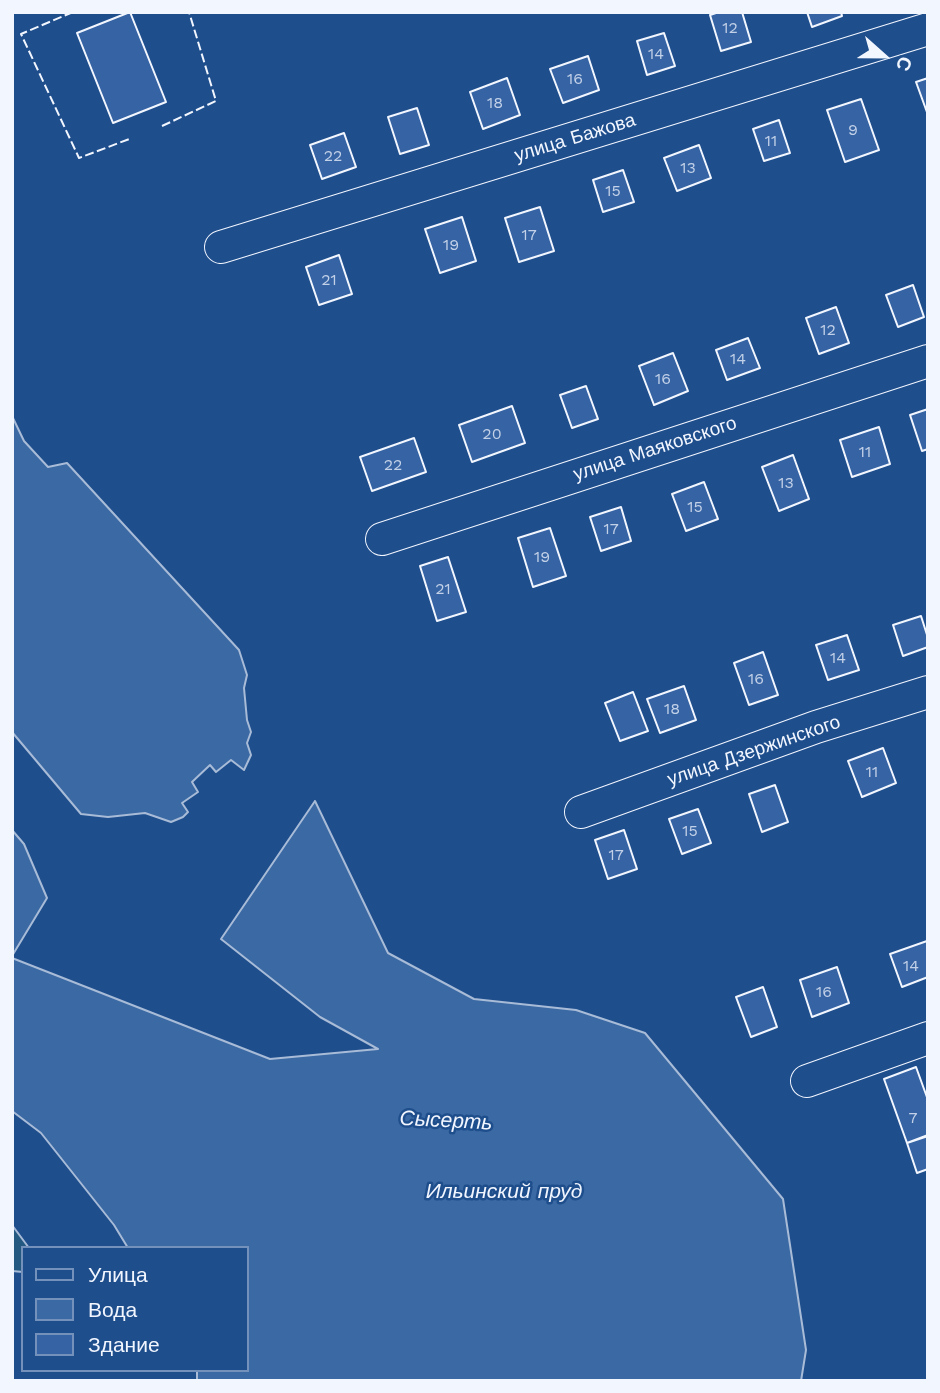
<!DOCTYPE html>
<meta charset="utf-8">
<style>
body{margin:0}
#map{position:relative;width:940px;height:1393px;overflow:hidden;background:#1f4e8c;font-family:"Work Sans",sans-serif}
canvas{display:block}
.frame{position:absolute;inset:0;border:14px solid #f2f6ff;pointer-events:none}
.legend{position:absolute;left:21px;top:1246px;width:228px;height:126px;box-sizing:border-box;background:#1f4e8c;border:2px solid #7391ba;margin:0;padding:9px 12px;list-style:none;font-size:21px;color:#f2f6ff}
.legend li{display:flex;align-items:center;gap:14px;height:35px}
.legend b{width:35px;border:2px solid #7391ba}
.north{position:absolute;left:849px;top:21px;width:70px;height:70px;-webkit-text-stroke:5px #1f4e8c;paint-order:stroke;rotate:111deg;font-size:19px;font-weight:700;line-height:28px;text-align:center;color:#f2f6ff}
.north::after{content:'';display:block;margin:auto;width:24px;height:32px;background:#f2f6ff;clip-path:polygon(50% 0,100% 100%,50% 72%,0 100%)}
</style>
<div id="map">
<canvas width="940" height="1393"></canvas>
<div class="frame"></div>
<ul class="legend">
<li><b style="height:9px;background:#1f4e8c"></b>Улица</li>
<li><b style="height:19px;background:#3b69a3"></b>Вода</li>
<li><b style="height:19px;background:#3563a3"></b>Здание</li>
</ul>
<div class="north">С</div>
</div>
<script>
const ctx = document.querySelector('canvas').getContext('2d');
ctx.lineJoin = 'round';
function fill(path, color) { ctx.fillStyle = color; ctx.fill(path, 'evenodd'); }
const toPath = rows => new Path2D(rows.map(r => 'M' + r).join(''));
function strokePath(path, color, width, dash) { ctx.strokeStyle = color; ctx.lineWidth = width; ctx.lineCap = dash ? 'butt' : 'round'; ctx.setLineDash(dash || []); ctx.stroke(path); }
function drawText(font, color, halo, rows, align = 'center') {
  ctx.font = font + ' "Work Sans",sans-serif'; ctx.lineWidth = 5; ctx.setLineDash([]); ctx.textBaseline = 'middle'; ctx.strokeStyle = halo; ctx.fillStyle = color; for (const [text, x, y, turn = 0] of rows) {
    ctx.save(); ctx.translate(x, y); ctx.rotate((+turn || 0) * Math.PI / 180); ctx.textAlign = isNaN(turn) ? turn : align; if (halo) ctx.strokeText(text, 0, 0); ctx.fillText(text, 0, 0); ctx.restore();
  }
}
const green = toPath([
 [12,1225,29,1248,23,1248,23,1272,12,1271,12,1225]
]);
fill(green, '#245a82');
strokePath(green, '#a8bbd7', 2);
const water = toPath([
 [12,416,24,441,48,467,67,463,239,650,247,675,244,688,247,720,251,732,247,743,251,755,244,770,231,760,216,772,210,765,192,782,198,792,182,803,188,812,183,817,171,822,145,813,108,817,81,814,12,732,12,416],
 [315,801,388,953,474,999,576,1010,645,1033,783,1199,806,1350,801,1381,197,1381,197,1370,247,1370,247,1248,128,1248,114,1225,41,1133,12,1111,12,958,270,1059,378,1049,320,1017,221,939,315,801],
 [12,830,24,844,47,898,12,956,12,830]
]);
fill(water, '#3b69a3');
strokePath(water, '#a8bbd7', 2);
const building = toPath([
 [130,12,166,102,113,123,77,33,130,12],
 [719,12,742,12,751,42,721,51,710,15,719,12],
 [807,12,841,12,842,16,812,27,807,12],
 [664,33,675,66,647,75,637,41,664,33],
 [588,56,599,90,563,103,550,69,588,56],
 [507,78,520,115,483,129,470,92,507,78],
 [928,78,928,115,916,82,928,78],
 [861,99,879,150,845,162,827,110,861,99],
 [417,108,429,145,400,154,388,117,417,108],
 [779,120,790,153,764,161,753,129,779,120],
 [344,133,356,167,322,179,310,145,344,133],
 [699,145,711,178,677,191,664,158,699,145],
 [623,170,634,202,603,212,593,180,623,170],
 [540,207,554,251,519,262,505,218,540,207],
 [462,217,476,261,440,273,425,229,462,217],
 [339,255,352,294,319,305,306,267,339,255],
 [913,285,924,317,898,327,886,295,913,285],
 [836,307,849,343,819,354,806,318,836,307],
 [748,338,760,368,727,380,716,350,748,338],
 [673,353,688,391,654,405,639,366,673,353],
 [586,386,598,419,572,428,560,395,586,386],
 [512,406,525,443,472,462,459,425,512,406],
 [928,409,928,449,922,451,910,415,928,409],
 [879,427,890,464,852,477,840,440,879,427],
 [414,438,426,472,372,491,360,457,414,438],
 [793,455,809,499,779,511,762,467,793,455],
 [704,482,718,519,686,531,672,494,704,482],
 [621,507,631,541,601,551,590,517,621,507],
 [550,528,566,576,533,587,518,538,550,528],
 [448,557,466,612,437,621,420,566,448,557],
 [921,616,928,638,928,647,903,656,893,625,921,616],
 [847,635,859,670,828,680,816,645,847,635],
 [763,652,778,695,749,705,734,663,763,652],
 [684,686,696,720,660,733,647,699,684,686],
 [633,692,648,731,620,741,605,703,633,692],
 [883,748,896,783,862,797,848,761,883,748],
 [775,785,788,822,762,832,749,794,775,785],
 [698,809,711,843,682,854,669,819,698,809],
 [624,830,637,869,608,879,595,840,624,830],
 [927,941,928,977,902,987,890,954,927,941],
 [837,967,849,1003,812,1017,800,980,837,967],
 [763,987,777,1027,751,1037,736,997,763,987],
 [916,1067,928,1100,928,1135,907,1143,884,1079,916,1067],
 [928,1136,928,1169,917,1173,907,1143,928,1136]
]);
fill(building, '#3563a3');
strokePath(building, '#f2f6ff', 2);
const minor = toPath([
 [221,247,928,29],
 [382,539,928,361],
 [581,812,816,727,928,692],
 [807,1081,928,1038]
]);
strokePath(minor, '#f2f6ff', 34);
strokePath(minor, '#1f4e8c', 32);
strokePath(toPath([
 [73,12,21,34,79,158,132,138],
 [162,126,216,101,189,12]
]), '#f2f6ff', 2, [9, 3.5]);
drawText('16px', '#c3d1e8', null, [
 ["12",730,28],
 ["14",656,54],
 ["16",575,79],
 ["18",495,103],
 ["9",853,130],
 ["11",771,141],
 ["22",333,156],
 ["13",688,168],
 ["15",613,191],
 ["17",529,235],
 ["19",451,245],
 ["21",329,280],
 ["12",828,330],
 ["14",738,359],
 ["16",663,379],
 ["20",492,434],
 ["11",865,452],
 ["22",393,465],
 ["13",786,483],
 ["15",695,507],
 ["17",611,529],
 ["19",542,557],
 ["21",443,589],
 ["14",838,658],
 ["16",756,679],
 ["18",672,709],
 ["11",872,772],
 ["15",690,831],
 ["17",616,855],
 ["14",911,966],
 ["16",824,992],
 ["7",913,1118]
]);
drawText('19px', '#f2f6ff', '#1f4e8c', [
 ["улица Бажова",575,138,-17],
 ["улица Маяковского",655,449,-18],
 ["улица Дзержинского",754,751,-19]
]);
drawText('italic 21px', '#f2f6ff', '#1f4e8c', [
 ["Сысерть",446,1121,3],
 ["Ильинский пруд",504,1192]
]);
</script>
